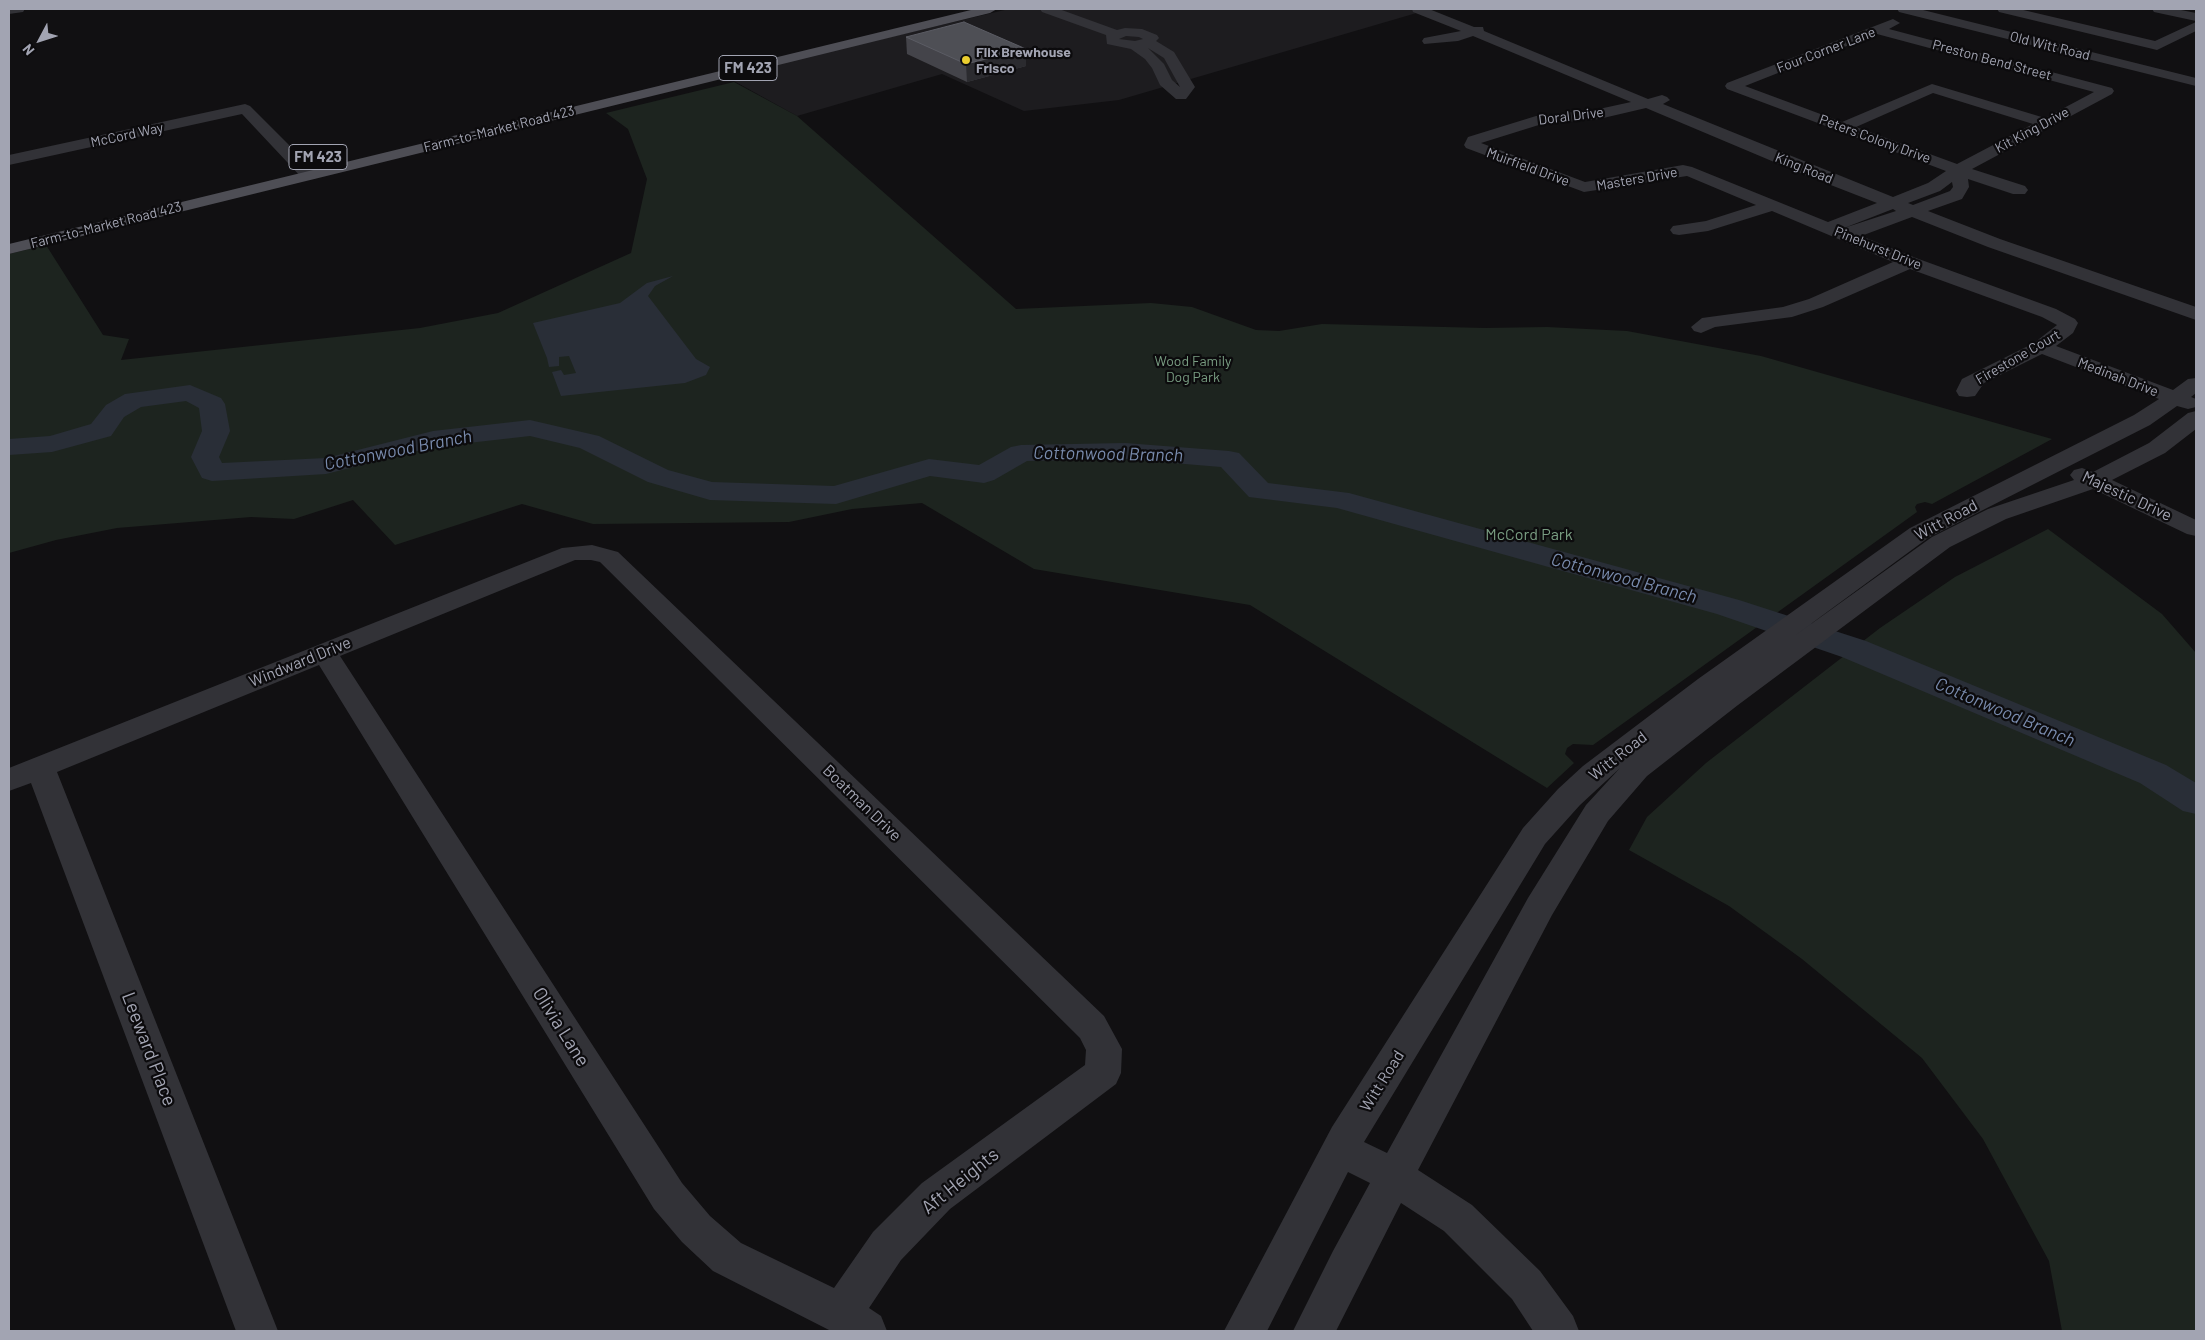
<!DOCTYPE html>
<style>
body{margin:0}
#map{position:relative;width:2205px;height:1340px;overflow:hidden;background:#111012;font-family:Barlow,sans-serif}
canvas{display:block}
.frame{position:absolute;inset:0;border:10px solid #a2a4b2;pointer-events:none}
.north{position:absolute;left:15px;top:15px;width:50px;height:50px;-webkit-text-stroke:4px #0c0b0d;paint-order:stroke;rotate:230deg;font-size:14px;font-weight:700;line-height:20px;text-align:center;color:#a2a4b2}
.north::after{content:'';display:block;margin:auto;width:18px;height:22px;background:#a2a4b2;clip-path:polygon(50% 0,100% 100%,50% 72%,0 100%)}
</style>
<div id="map">
<canvas width="2205" height="1340"></canvas>
<div class="frame"></div>
<div class="north">N</div>
</div>
<script>
const ctx = document.querySelector('canvas').getContext('2d');
ctx.lineJoin = 'round';
function fill(path, color) { ctx.fillStyle = color; ctx.fill(path, 'evenodd'); }
const toPath = rows => new Path2D(rows.map(r => 'M' + r).join(''));
function strokePath(path, color, width, dash) { ctx.strokeStyle = color; ctx.lineWidth = width; ctx.lineCap = dash ? 'butt' : 'round'; ctx.setLineDash(dash || []); ctx.stroke(path); }
function drawText(font, color, halo, rows, align = 'center') {
  ctx.font = font + ' Barlow,sans-serif'; ctx.lineWidth = 4.5; ctx.setLineDash([]); ctx.textBaseline = 'middle'; ctx.strokeStyle = halo; ctx.fillStyle = color; for (const [text, x, y, turn = 0] of rows) {
    ctx.save(); ctx.translate(x, y); ctx.rotate((+turn || 0) * Math.PI / 180); ctx.textAlign = isNaN(turn) ? turn : align; if (halo) ctx.strokeText(text, 0, 0); ctx.fillText(text, 0, 0); ctx.restore();
  }
}
fill(toPath([
 [1009,9,1411,9,1420,12,1119,100,1024,111,942,74,797,116,725,76]
]), '#1d1c1f');
fill(toPath([
 [734,82,797,116,1016,309,1151,303,1192,307,1256,330,1279,331,1322,324,1485,328,1547,327,1627,331,1761,356,2052,439,1932,504,1925,502,1917,504,1915,507,1917,512,1593,745,1573,744,1567,748,1565,754,1574,763,1547,788,1250,605,1034,569,922,503,852,509,789,522,593,524,522,504,395,545,353,500,294,519,251,517,117,528,56,540,9,553,9,254,46,245,103,335,129,339,121,360,420,328,498,313,631,253,647,179,628,129,606,113],
 [2048,529,2162,614,2196,653,2196,1331,2062,1331,2049,1261,1983,1139,1922,1058,1802,959,1729,906,1629,850,1647,817,1706,763,1880,628,1955,577]
]), '#1d241f');
fill(toPath([
 [673,276,655,286,648,296,696,359,710,367,706,375,685,383,561,396,552,372,561,370,564,375,576,373,569,356,559,357,559,366,549,367,547,358,533,323,620,303,647,283]
]), '#292e37');
fill(toPath([
 [190,385,221,398,225,404,230,431,219,457,222,463,326,458,433,431,530,420,599,436,668,470,712,482,834,486,929,459,979,465,1011,447,1021,445,1125,443,1229,451,1239,453,1268,483,1349,493,1739,600,1866,641,2166,765,2196,783,2196,814,2183,811,2140,783,1842,657,1717,614,1337,508,1249,497,1221,467,1125,459,1027,461,994,480,984,483,930,476,836,504,710,500,648,482,580,448,530,436,433,447,326,474,212,481,202,478,191,457,202,431,199,408,186,401,141,407,124,417,111,436,52,452,9,455,9,439,50,436,91,424,106,405,125,394,190,385]
]), '#292e37');
fill(toPath([
 [9,9,25,9,23,12,9,14,9,9],
 [1040,9,1059,9,1117,30,1125,28,1142,29,1157,35,1159,38,1156,41,1174,52,1195,87,1186,99,1176,99,1160,85,1152,68,1145,59,1131,49,1107,44,1106,35,1042,12,1040,9],
 [1126,36,1139,37,1143,39,1135,41,1119,39,1126,36],
 [1148,48,1164,58,1180,87,1172,80,1164,64,1148,48],
 [1412,9,1429,9,1474,27,1483,27,1484,31,1648,99,1662,95,1667,97,1670,100,1663,104,1893,197,1928,183,1946,171,1727,89,1725,86,1727,83,1893,19,1900,23,1889,29,2112,88,2114,91,2112,94,1972,169,2025,186,2028,190,2025,194,2013,194,1968,179,1969,187,1962,199,1928,211,2000,239,2196,307,2196,320,1988,247,1912,217,1861,236,1916,258,2056,309,2075,319,2078,323,2073,333,2056,346,2173,390,2188,379,2196,378,2196,393,2191,397,2196,399,2196,407,2188,409,2177,406,2150,425,1928,538,1793,637,1932,537,1988,509,2074,480,2070,475,2074,470,2082,468,2093,472,2149,443,2188,413,2196,411,2196,429,2165,453,2112,480,2196,520,2196,536,2187,534,2093,489,2006,519,1950,547,1738,705,1647,776,1608,821,1552,915,1418,1170,1472,1205,1540,1271,1573,1316,1579,1331,1533,1331,1512,1299,1444,1231,1401,1203,1336,1331,1293,1331,1333,1251,1370,1183,1348,1172,1267,1331,1224,1331,1332,1127,1523,828,1558,789,1583,766,1698,679,1910,528,2134,415,2159,399,2042,354,1984,383,1975,396,1967,397,1959,396,1956,391,1962,379,2034,343,2057,325,2042,317,1910,269,1823,307,1792,317,1715,327,1701,333,1694,331,1691,327,1702,318,1783,307,1809,299,1893,262,1772,211,1708,231,1679,235,1673,234,1670,230,1673,226,1706,221,1756,205,1687,176,1584,192,1466,148,1464,145,1468,137,1536,116,1599,109,1631,102,1473,36,1458,41,1424,44,1422,41,1424,38,1461,31,1413,12,1412,9],
 [1877,34,2094,92,2045,118,1932,84,1842,122,1745,86,1877,34],
 [1933,93,2033,124,1957,164,1856,127,1933,93],
 [1646,108,1805,175,1877,203,1828,222,1692,167,1683,165,1585,182,1481,143,1542,124,1599,119,1646,108],
 [1952,182,1953,187,1950,191,1913,205,1908,203,1940,191,1952,182],
 [1893,209,1896,211,1844,228,1893,209],
 [1620,768,1586,805,1528,898,1387,1153,1364,1142,1545,844,1580,805,1620,768],
 [1897,9,1919,9,2196,78,2196,86,1899,12,1897,9],
 [1997,9,2019,9,2155,41,2196,22,2196,31,2157,50,1999,12,1997,9],
 [2152,9,2176,9,2196,13,2196,21,2154,12,2152,9],
 [245,104,250,106,315,171,317,175,315,179,303,179,242,114,9,165,9,155,245,104],
 [592,545,618,552,1104,1016,1122,1049,1121,1073,1116,1084,950,1209,901,1260,869,1308,881,1316,887,1331,831,1331,713,1271,682,1242,654,1209,319,665,57,772,278,1331,236,1331,31,783,9,791,9,768,562,548,592,545],
 [575,560,591,560,600,562,1080,1038,1086,1050,1085,1065,922,1183,873,1232,834,1288,741,1243,710,1216,682,1183,340,656,575,560]
]), '#323237');
fill(toPath([
 [975,9,997,9,990,13,9,254,9,244,975,9]
]), '#4e4e55');
fill(toPath([
 [906,37,1026,49,1026,66,967,82,907,54]
]), '#44444a');
fill(toPath([
 [1026,49,1026,66,967,82,966,64]
]), '#2b2b2f');
const building = toPath([
 [964,22,1026,49,966,64,906,37,964,22]
]);
fill(building, '#4e4f55');
strokePath(building, '#5b5c64', 1);
for (const [x, y, r, color] of [
 [966,60,5,"#ebce2f"]
]) { const dot = new Path2D(); dot.arc(x, y, r, 0, 2 * Math.PI); ctx.fillStyle = color; ctx.fill(dot); strokePath(dot, '#0c0b0d', 2); }
drawText('14px', '#a2a4b2', '#0c0b0d', [
 ["Old Witt Road",2050,46,14],
 ["Four Corner Lane",1826,50,-21],
 ["Preston Bend Street",1992,60,15],
 ["Doral Drive",1571,116,-7],
 ["Farm-to-Market Road 423",499,129,-14],
 ["Kit King Drive",2032,130,-28],
 ["McCord Way",127,135,-12],
 ["Peters Colony Drive",1875,139,20],
 ["Muirfield Drive",1528,167,20],
 ["King Road",1804,168,22],
 ["Masters Drive",1637,179,-10],
 ["Farm-to-Market Road 423",106,225,-14],
 ["Pinehurst Drive",1878,248,22],
 ["Firestone Court",2018,357,-30],
 ["Medinah Drive",2118,377,21]
]);
drawText('bold 14px', '#a2a4b2', '#0c0b0d', [
 ["Flix Brewhouse",976,52],
 ["Frisco",976,68]
], 'left');
drawText('14px', '#799d82', '#0c0b0d', [
 ["Wood Family",1193,361],
 ["Dog Park",1193,377]
]);
for (const [x, y, w] of [
 [748,68,58],
 [318,157,58]
]) { const box = new Path2D(); box.roundRect(x - w / 2, y - 12.5, w, 25, 4); ctx.fillStyle = '#0c0b0d'; ctx.fill(box); strokePath(box, '#a2a4b2', 1); }
drawText('bold 15px', '#a2a4b2', null, [
 ["FM 423",748,68],
 ["FM 423",318,157]
]);
drawText('16px', '#a2a4b2', '#0c0b0d', [
 ["Majestic Drive",2127,496,25],
 ["Witt Road",1946,520,-28],
 ["Windward Drive",300,662,-22],
 ["Witt Road",1618,756,-38],
 ["Boatman Drive",862,803,44],
 ["Witt Road",1382,1081,-58]
]);
drawText('16px', '#799d82', '#0c0b0d', [
 ["McCord Park",1529,535]
]);
drawText('italic 18px', '#798bad', '#0c0b0d', [
 ["Cottonwood Branch",398,450,-11],
 ["Cottonwood Branch",1108,454,1],
 ["Cottonwood Branch",1624,578,15],
 ["Cottonwood Branch",2005,712,23]
]);
drawText('19px', '#a2a4b2', '#0c0b0d', [
 ["Olivia Lane",561,1027,58],
 ["Leeward Place",149,1049,69],
 ["Aft Heights",960,1181,-39]
]);
</script>
